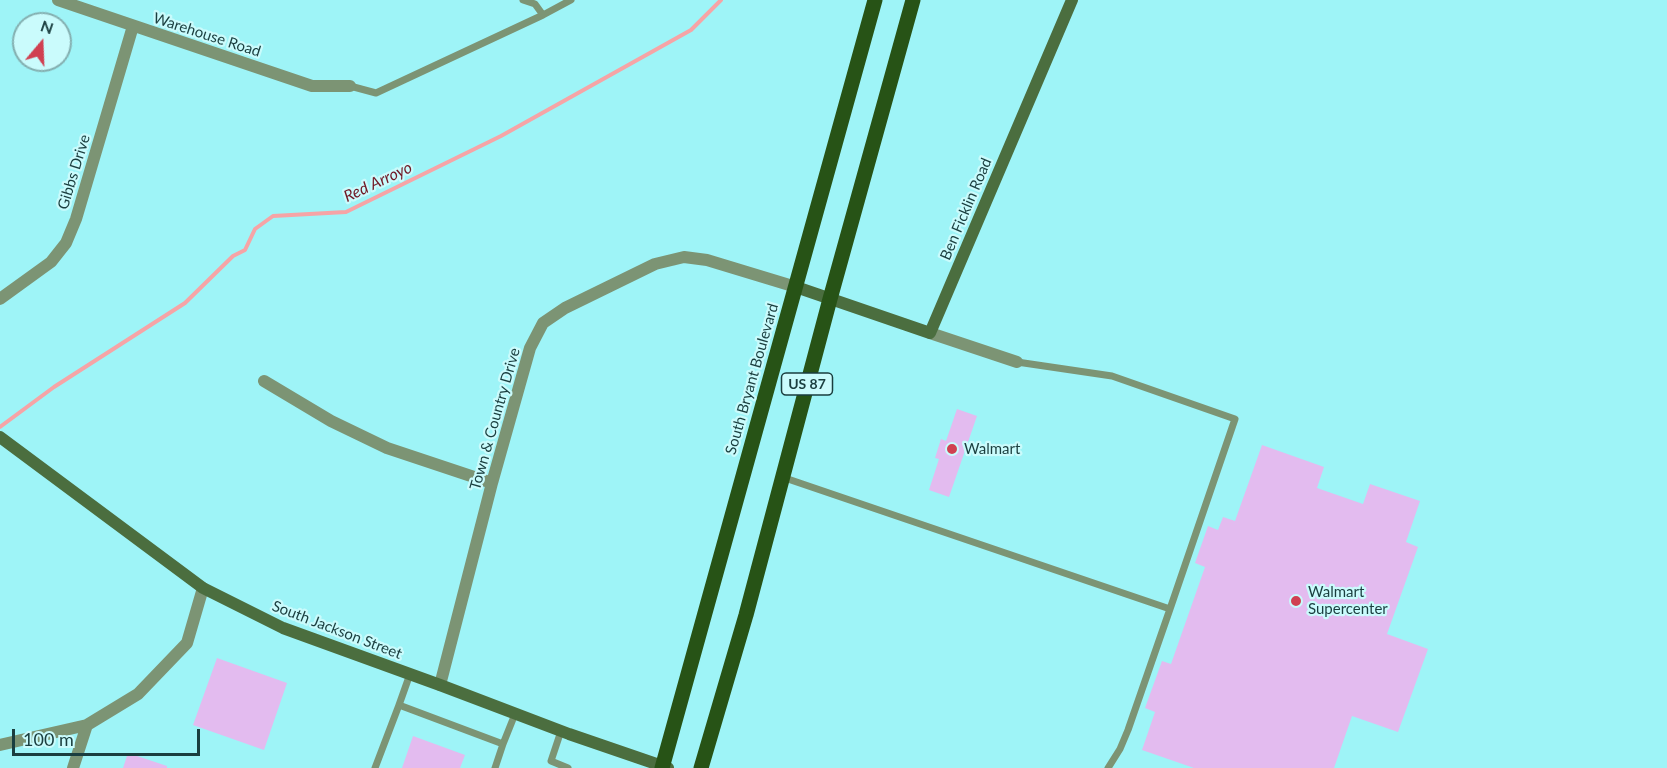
<!DOCTYPE html>
<style>
body{margin:0}
#map{position:relative;width:1667px;height:768px;overflow:hidden;background:#9ef4f7;font-family:Lato,sans-serif}
canvas{display:block}
.north{position:absolute;left:12px;top:12px;width:60px;height:60px;box-sizing:border-box;background:#cafbfc;border:2px solid #84afb0;border-radius:50%;rotate:19deg;font-size:16px;font-weight:700;line-height:24px;text-align:center;color:#1a3e3f}
.north::after{content:'';display:block;margin:auto;width:21px;height:27px;background:#d04051;clip-path:polygon(50% 0,100% 100%,50% 72%,0 100%)}
.scale{position:absolute;left:12px;top:729px;width:188px;height:27px;box-sizing:border-box;border:3px solid #1a3e3f;border-top:0;padding-left:8px;font-size:18px;line-height:21px;white-space:nowrap;color:#1a3e3f;-webkit-text-stroke:4px #cafbfc;paint-order:stroke}
</style>
<div id="map">
<canvas width="1667" height="768"></canvas>
<div class="north">N</div>
<div class="scale">100 m</div>
</div>
<script>
const ctx = document.querySelector('canvas').getContext('2d');
ctx.lineJoin = 'round';
const toPath = rows => new Path2D(rows.map(r => 'M' + r).join(''));
function strokePath(path, color, width, dash) { ctx.strokeStyle = color; ctx.lineWidth = width; ctx.lineCap = dash ? 'butt' : 'round'; ctx.setLineDash(dash || []); ctx.stroke(path); }
function fill(path, color) { ctx.fillStyle = color; ctx.fill(path, 'evenodd'); }
function drawText(font, color, halo, rows, align = 'center') {
  ctx.font = font + ' Lato,sans-serif'; ctx.lineWidth = 4.5; ctx.setLineDash([]); ctx.textBaseline = 'middle'; ctx.strokeStyle = halo; ctx.fillStyle = color; for (const [text, x, y, turn = 0] of rows) {
    ctx.save(); ctx.translate(x, y); ctx.rotate((+turn || 0) * Math.PI / 180); ctx.textAlign = isNaN(turn) ? turn : align; if (halo) ctx.strokeText(text, 0, 0); ctx.fillText(text, 0, 0); ctx.restore();
  }
}
strokePath(toPath([
 [0,427,54,387,185,303,233,256,245,250,255,229,273,216,346,212,501,136,691,30,721,0]
]), '#f6a4a6', 4);
fill(toPath([
 [957,409,977,416,949,497,929,490,939,459,935,458,941,439,946,441],
 [1262,445,1324,467,1317,488,1363,504,1370,484,1420,501,1406,542,1418,547,1387,634,1428,649,1398,732,1352,716,1334,768,1194,768,1142,750,1155,712,1145,708,1162,661,1171,664,1205,567,1195,563,1208,526,1218,530,1223,517,1235,521],
 [217,658,287,683,264,750,193,725],
 [413,736,465,755,460,768,402,768],
 [128,753,167,766,167,768,123,768]
]), '#e3bbef');
strokePath(toPath([
 [523,0,535,4,543,15],
 [350,86,376,93,543,15,571,0],
 [782,477,1170,609,1235,419,1112,376,1017,362],
 [399,705,410,674],
 [561,731,551,761,568,768],
 [503,744,515,714],
 [375,768,399,705,503,744,495,768],
 [1108,768,1120,749,1128,730,1170,609]
]), '#7c9474', 7);
strokePath(toPath([
 [58,0,312,86,350,86],
 [0,299,51,262,66,243,76,219,133,26],
 [930,333,1017,362],
 [264,381,331,421,387,448,492,483],
 [440,685,492,483,530,348,543,323,565,308,655,264,684,257,707,260,796,287],
 [0,745,87,725,138,694,187,643,203,588],
 [73,768,87,725]
]), '#7c9474', 12);
strokePath(toPath([
 [796,287,930,333,1072,0],
 [0,437,203,588,283,628,440,685,569,734,668,768]
]), '#4b6e3f', 12);
strokePath(toPath([
 [662,768,875,0],
 [701,768,746,615,830,299,913,0]
]), '#275316', 15);
for (const [x, y, r, color] of [
 [952,449,6,"#d04051"],
 [1296,601,6,"#d04051"]
]) { const dot = new Path2D(); dot.arc(x, y, r, 0, 2 * Math.PI); ctx.fillStyle = color; ctx.fill(dot); strokePath(dot, '#cafbfc', 2); }
for (const [x, y, w] of [
 [807,384,51]
]) { const box = new Path2D(); box.roundRect(x - w / 2, y - 11, w, 22, 4.5); ctx.fillStyle = '#cafbfc'; ctx.fill(box); strokePath(box, '#1a3e3f', 1.5); }
drawText('bold 14px', '#1a3e3f', null, [
 ["US 87",807,384]
]);
drawText('15px', '#1a3e3f', '#cafbfc', [
 ["Warehouse Road",207,35,18],
 ["Gibbs Drive",74,172,-73],
 ["Ben Ficklin Road",966,209,-67],
 ["South Bryant Boulevard",752,379,-74],
 ["Town & Country Drive",495,419,-74],
 ["South Jackson Street",337,630,21]
]);
drawText('15px', '#1a3e3f', '#cafbfc', [
 ["Walmart",964,449],
 ["Walmart",1308,592],
 ["Supercenter",1308,609]
], 'left');
drawText('italic 16px', '#701824', '#cafbfc', [
 ["Red Arroyo",378,182,-25]
]);
</script>
